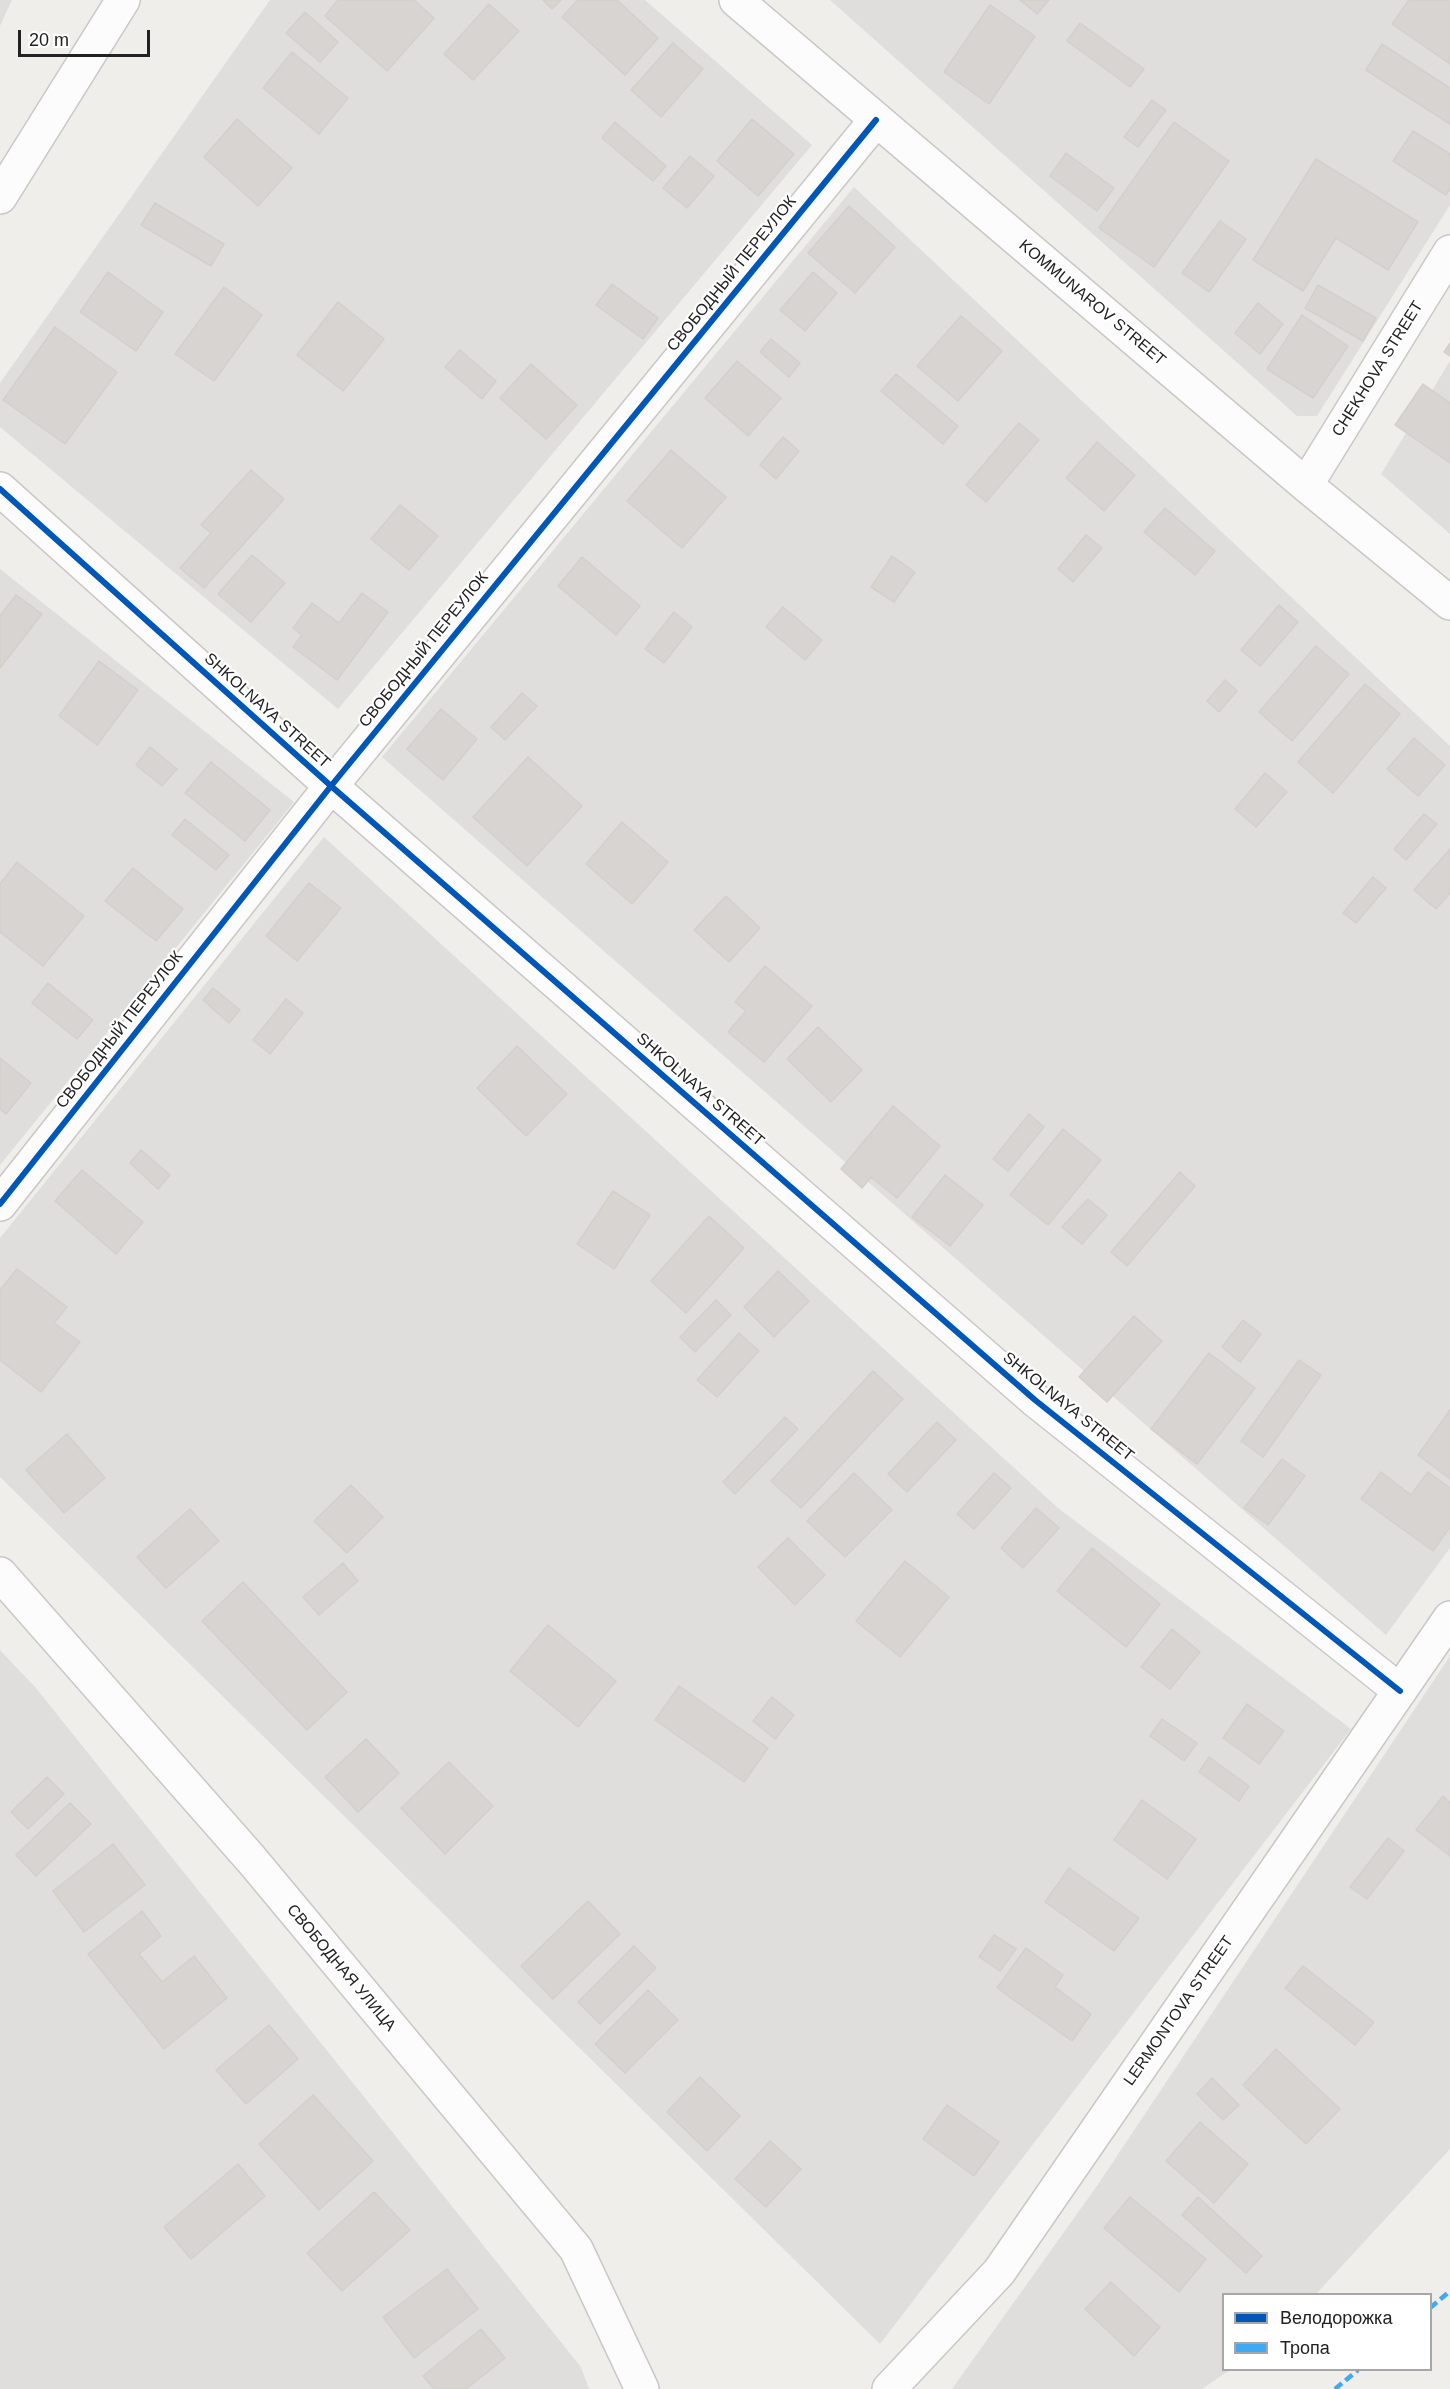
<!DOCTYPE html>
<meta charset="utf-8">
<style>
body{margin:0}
#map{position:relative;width:1450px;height:2389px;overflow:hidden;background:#f0eeeb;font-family:Helvetica,sans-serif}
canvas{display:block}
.legend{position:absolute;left:1222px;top:2293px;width:210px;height:78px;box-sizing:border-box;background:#fff;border:2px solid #a7a7a7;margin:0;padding:8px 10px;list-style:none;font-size:18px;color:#222}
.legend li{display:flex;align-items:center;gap:12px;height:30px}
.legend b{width:30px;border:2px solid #a7a7a7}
.scale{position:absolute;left:18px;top:30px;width:132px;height:27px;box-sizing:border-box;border:3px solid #222;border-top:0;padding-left:8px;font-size:18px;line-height:21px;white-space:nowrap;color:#222;-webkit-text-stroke:4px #fff;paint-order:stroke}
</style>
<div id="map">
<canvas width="1450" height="2389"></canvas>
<ul class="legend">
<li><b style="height:8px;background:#0057b8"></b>Велодорожка</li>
<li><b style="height:8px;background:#3fa9f5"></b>Тропа</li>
</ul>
<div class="scale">20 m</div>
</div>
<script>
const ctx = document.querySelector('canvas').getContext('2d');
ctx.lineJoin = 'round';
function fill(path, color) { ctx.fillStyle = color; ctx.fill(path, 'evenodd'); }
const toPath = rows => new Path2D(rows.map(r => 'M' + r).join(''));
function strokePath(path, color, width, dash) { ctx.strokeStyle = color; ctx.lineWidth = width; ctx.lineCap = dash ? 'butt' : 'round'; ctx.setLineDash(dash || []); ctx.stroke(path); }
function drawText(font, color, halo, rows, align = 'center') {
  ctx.font = font + ' Helvetica,sans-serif'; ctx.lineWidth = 4.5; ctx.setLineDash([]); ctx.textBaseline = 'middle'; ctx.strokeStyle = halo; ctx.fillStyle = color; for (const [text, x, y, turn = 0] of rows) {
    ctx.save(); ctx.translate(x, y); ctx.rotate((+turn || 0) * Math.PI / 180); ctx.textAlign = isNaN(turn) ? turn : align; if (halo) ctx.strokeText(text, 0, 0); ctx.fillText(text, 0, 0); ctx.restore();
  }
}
fill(toPath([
 [0,0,12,0,0,26],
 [270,0,645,0,812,145,338,709,0,427,0,383],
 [830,0,1450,0,1450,205,1317,416,1297,416],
 [854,187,1450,746,1450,1548,1386,1635,382,757],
 [1450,361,1450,534,1381,474],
 [0,569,294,802,0,1165],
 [324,837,1058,1508,1351,1729,880,2344,0,1477,0,1238],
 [0,1650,35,1687,581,2367,589,2389,0,2389],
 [1450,1656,1450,2149,1316,2294,1224,2294,1224,2370,1230,2370,1202,2389,952,2389,1099,2183]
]), '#dfdedc');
const building = toPath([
 [338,0,414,0,434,18,387,71,325,16,338,0],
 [543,0,561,0,552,9,543,0],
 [578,0,617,0,658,38,625,75,562,17,578,0],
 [1020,0,1049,0,1037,14,1020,0],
 [1409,0,1450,0,1450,64,1392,24,1409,0],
 [489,4,519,31,473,80,444,54,489,4],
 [990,5,1035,36,989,104,944,72,990,5],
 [305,12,338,42,320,62,286,33,305,12],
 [1080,23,1144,69,1130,87,1067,41,1080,23],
 [673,43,703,69,661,117,631,90,673,43],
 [1382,44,1450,88,1450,124,1366,70,1382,44],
 [292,52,348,98,319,134,263,88,292,52],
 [1152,100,1166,110,1138,147,1124,137,1152,100],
 [237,119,292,168,258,206,204,157,237,119],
 [752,119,794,154,758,196,717,161,752,119],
 [615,122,666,166,653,181,602,138,615,122],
 [1174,122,1229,161,1154,267,1099,228,1174,122],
 [1413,131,1450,154,1450,189,1446,195,1393,161,1413,131],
 [1066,153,1114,188,1097,211,1050,176,1066,153],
 [690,156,714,176,687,208,663,188,690,156],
 [1316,159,1418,222,1388,270,1336,238,1303,291,1253,260,1316,159],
 [155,203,224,244,211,266,141,225,155,203],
 [849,206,895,247,855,293,808,253,849,206],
 [1220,221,1246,239,1209,292,1182,273,1220,221],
 [108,272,163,312,136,351,80,312,108,272],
 [813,272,837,293,805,331,780,310,813,272],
 [612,284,658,318,643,339,596,305,612,284],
 [1318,285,1376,318,1363,341,1305,308,1318,285],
 [224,287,262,315,214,381,175,354,224,287],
 [338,302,384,339,343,391,297,355,338,302],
 [1258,303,1283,324,1260,354,1235,333,1258,303],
 [1302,315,1348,346,1313,398,1267,369,1302,315],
 [961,316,1002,351,958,401,917,366,961,316],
 [55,327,117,372,65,444,3,400,55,327],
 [771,339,800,363,789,377,760,352,771,339],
 [1450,343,1450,356,1444,352,1450,343],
 [460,350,496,381,482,399,445,367,460,350],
 [737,361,781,398,748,436,705,398,737,361],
 [531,364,577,405,546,439,500,398,531,364],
 [896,374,958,426,943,444,881,391,896,374],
 [1423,384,1450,403,1450,463,1395,425,1423,384],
 [1019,423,1039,440,986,502,966,485,1019,423],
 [783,437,799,451,776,479,760,465,783,437],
 [1097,442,1135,475,1104,511,1066,478,1097,442],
 [671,450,726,497,682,548,627,501,671,450],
 [251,470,284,499,204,588,180,568,211,533,201,525,251,470],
 [400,505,438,536,409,570,371,539,400,505],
 [1165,508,1215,551,1195,575,1144,532,1165,508],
 [1086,535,1102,548,1073,582,1058,569,1086,535],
 [252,555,285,583,251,622,218,594,252,555],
 [892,556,915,572,894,602,871,587,892,556],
 [582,557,640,606,616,635,558,586,582,557],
 [362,593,388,612,337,680,293,647,302,635,293,628,312,603,339,623,362,593],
 [16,595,42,614,0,668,0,616,16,595],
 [1279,605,1298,622,1260,666,1241,650,1279,605],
 [783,607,822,640,805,660,766,627,783,607],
 [674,612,692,627,664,663,645,649,674,612],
 [1316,646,1349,674,1292,741,1259,712,1316,646],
 [99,661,138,690,97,745,59,716,99,661],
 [1225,680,1237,691,1219,712,1207,701,1225,680],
 [1365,684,1400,714,1333,793,1298,762,1365,684],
 [522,693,537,706,505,740,491,727,522,693],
 [441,709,477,739,443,780,407,749,441,709],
 [1414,738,1445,765,1418,796,1387,769,1414,738],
 [150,747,177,769,162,786,136,765,150,747],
 [528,757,582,806,527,866,473,817,528,757],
 [211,762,270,810,245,841,185,793,211,762],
 [1265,773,1287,792,1256,827,1235,809,1265,773],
 [1424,814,1437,824,1406,860,1394,849,1424,814],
 [185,819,229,855,216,870,172,835,185,819],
 [622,822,668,862,632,904,586,864,622,822],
 [1450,849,1450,893,1436,909,1414,890,1450,849],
 [17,862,84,916,43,966,0,932,0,884,17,862],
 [133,868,183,909,156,941,105,901,133,868],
 [1373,877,1386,888,1356,923,1343,913,1373,877],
 [309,883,341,908,297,961,266,936,309,883],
 [726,896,760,928,729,962,694,930,726,896],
 [765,966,812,1006,764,1062,728,1032,746,1011,735,1002,765,966],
 [48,983,93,1020,77,1039,32,1003,48,983],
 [213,988,240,1010,229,1023,203,1000,213,988],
 [286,999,303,1013,270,1054,253,1040,286,999],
 [818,1027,862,1070,831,1102,787,1059,818,1027],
 [517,1046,567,1094,526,1136,477,1088,517,1046],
 [0,1058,31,1083,6,1114,0,1109,0,1058],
 [893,1106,940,1146,897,1198,871,1177,862,1188,841,1169,893,1106],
 [1029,1114,1044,1127,1008,1171,993,1159,1029,1114],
 [1063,1129,1101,1160,1048,1225,1010,1195,1063,1129],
 [141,1150,170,1175,158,1189,130,1163,141,1150],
 [82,1170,143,1222,116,1254,55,1201,82,1170],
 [1180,1172,1195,1186,1127,1266,1111,1252,1180,1172],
 [945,1175,983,1205,950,1246,912,1217,945,1175],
 [613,1191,650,1215,614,1269,577,1244,613,1191],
 [1088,1199,1107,1215,1082,1244,1062,1227,1088,1199],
 [709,1216,744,1248,686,1313,651,1281,709,1216],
 [17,1269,67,1307,54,1323,80,1342,41,1392,0,1360,0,1290,17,1269],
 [778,1271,809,1301,774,1337,744,1307,778,1271],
 [716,1300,731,1315,695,1352,680,1337,716,1300],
 [1134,1316,1162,1341,1107,1402,1079,1377,1134,1316],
 [1243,1320,1261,1334,1240,1362,1222,1347,1243,1320],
 [739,1333,759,1351,717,1397,697,1380,739,1333],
 [1209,1353,1255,1388,1197,1464,1151,1429,1209,1353],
 [1299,1360,1321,1375,1263,1457,1241,1441,1299,1360],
 [873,1371,903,1399,801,1508,771,1481,873,1371],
 [1450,1410,1450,1479,1418,1455,1450,1410],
 [785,1417,798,1429,735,1494,723,1482,785,1417],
 [937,1422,956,1440,907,1492,888,1474,937,1422],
 [67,1434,105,1478,64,1513,26,1470,67,1434],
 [1282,1459,1305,1476,1268,1525,1244,1508,1282,1459],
 [1381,1472,1411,1495,1428,1472,1450,1488,1450,1527,1433,1551,1361,1499,1381,1472],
 [854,1473,892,1510,845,1557,807,1521,854,1473],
 [994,1473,1011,1488,974,1529,957,1514,994,1473],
 [351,1485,383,1517,347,1553,314,1521,351,1485],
 [1036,1508,1059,1528,1023,1568,1001,1548,1036,1508],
 [190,1509,219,1541,166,1588,137,1557,190,1509],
 [788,1538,825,1575,795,1605,758,1567,788,1538],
 [1092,1548,1160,1604,1126,1647,1057,1591,1092,1548],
 [905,1561,949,1597,900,1657,856,1621,905,1561],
 [343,1563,358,1581,319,1615,303,1597,343,1563],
 [243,1582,347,1692,307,1730,202,1621,243,1582],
 [548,1625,616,1681,578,1727,510,1671,548,1625],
 [1172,1629,1200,1652,1170,1689,1141,1667,1172,1629],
 [679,1686,768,1748,744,1782,655,1720,679,1686],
 [772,1697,794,1715,775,1739,753,1721,772,1697],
 [1247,1704,1284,1731,1259,1764,1223,1738,1247,1704],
 [1162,1719,1197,1743,1184,1761,1150,1736,1162,1719],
 [366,1739,399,1773,358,1812,325,1777,366,1739],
 [1209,1757,1249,1786,1239,1801,1199,1772,1209,1757],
 [449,1762,493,1806,445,1854,401,1808,449,1762],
 [47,1777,64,1794,28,1829,11,1812,47,1777],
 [1443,1796,1450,1803,1450,1856,1416,1830,1443,1796],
 [1142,1800,1196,1839,1167,1879,1114,1840,1142,1800],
 [70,1803,91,1824,36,1876,16,1855,70,1803],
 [1388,1838,1404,1851,1367,1899,1350,1887,1388,1838],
 [113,1844,145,1885,84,1932,53,1891,113,1844],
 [1069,1868,1139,1918,1114,1951,1045,1902,1069,1868],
 [588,1901,620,1934,553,1999,521,1966,588,1901],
 [142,1911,161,1936,139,1954,162,1982,194,1956,227,1998,164,2049,88,1954,142,1911],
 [994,1935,1016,1949,1000,1971,979,1957,994,1935],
 [634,1946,656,1968,600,2024,578,2002,634,1946],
 [1026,1948,1063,1975,1055,1987,1091,2014,1072,2041,997,1988,1026,1948],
 [1303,1966,1374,2022,1355,2045,1285,1988,1303,1966],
 [648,1990,678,2020,625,2073,595,2044,648,1990],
 [269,2025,298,2059,246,2104,216,2070,269,2025],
 [1276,2049,1340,2109,1306,2144,1243,2085,1276,2049],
 [700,2077,740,2116,707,2151,667,2112,700,2077],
 [1212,2078,1239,2105,1223,2120,1197,2094,1212,2078],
 [313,2095,373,2161,319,2210,259,2144,313,2095],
 [947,2105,999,2142,974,2176,923,2139,947,2105],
 [1200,2122,1248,2164,1214,2203,1166,2161,1200,2122],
 [770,2141,801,2169,766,2207,735,2179,770,2141],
 [238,2164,265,2196,191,2259,164,2227,238,2164],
 [374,2192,410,2230,342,2291,307,2253,374,2192],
 [1130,2197,1206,2259,1179,2292,1104,2228,1130,2197],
 [1198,2197,1262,2256,1246,2273,1182,2215,1198,2197],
 [447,2269,478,2309,414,2358,383,2317,447,2269],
 [1111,2282,1160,2327,1134,2356,1085,2309,1111,2282],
 [481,2329,505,2358,466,2389,434,2389,423,2376,481,2329]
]);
fill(building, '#d7d4d2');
strokePath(building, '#d3d0cc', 1.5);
const street = toPath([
 [736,0,1306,485,1450,603],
 [0,197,123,0],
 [1306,485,1450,252],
 [0,489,331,786,1035,1400,1400,1691],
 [0,1204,331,786,876,120],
 [0,1574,251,1859,576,2249,642,2389],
 [889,2389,999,2272,1450,1618]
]);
strokePath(street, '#c9c8c7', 36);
strokePath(street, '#fdfcfc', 33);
strokePath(toPath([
 [1430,2308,1450,2291],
 [1335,2389,1358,2370]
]), '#3fa9f5', 4.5, [9, 4.5]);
strokePath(toPath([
 [0,489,331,786,1035,1400,1400,1691],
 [0,1204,331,786,876,120]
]), '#0057b8', 6);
drawText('16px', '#222', '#fff', [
 ["СВОБОДНЫЙ ПЕРЕУЛОК",732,274,-51],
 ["KOMMUNAROV STREET",1092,303,40],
 ["CHEKHOVA STREET",1378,369,-58],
 ["СВОБОДНЫЙ ПЕРЕУЛОК",424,650,-51],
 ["SHKOLNAYA STREET",267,711,42],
 ["СВОБОДНЫЙ ПЕРЕУЛОК",120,1030,-52],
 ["SHKOLNAYA STREET",700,1090,41],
 ["SHKOLNAYA STREET",1068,1407,39],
 ["СВОБОДНАЯ УЛИЦА",341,1968,50],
 ["LERMONTOVA STREET",1179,2011,-55]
]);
</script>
